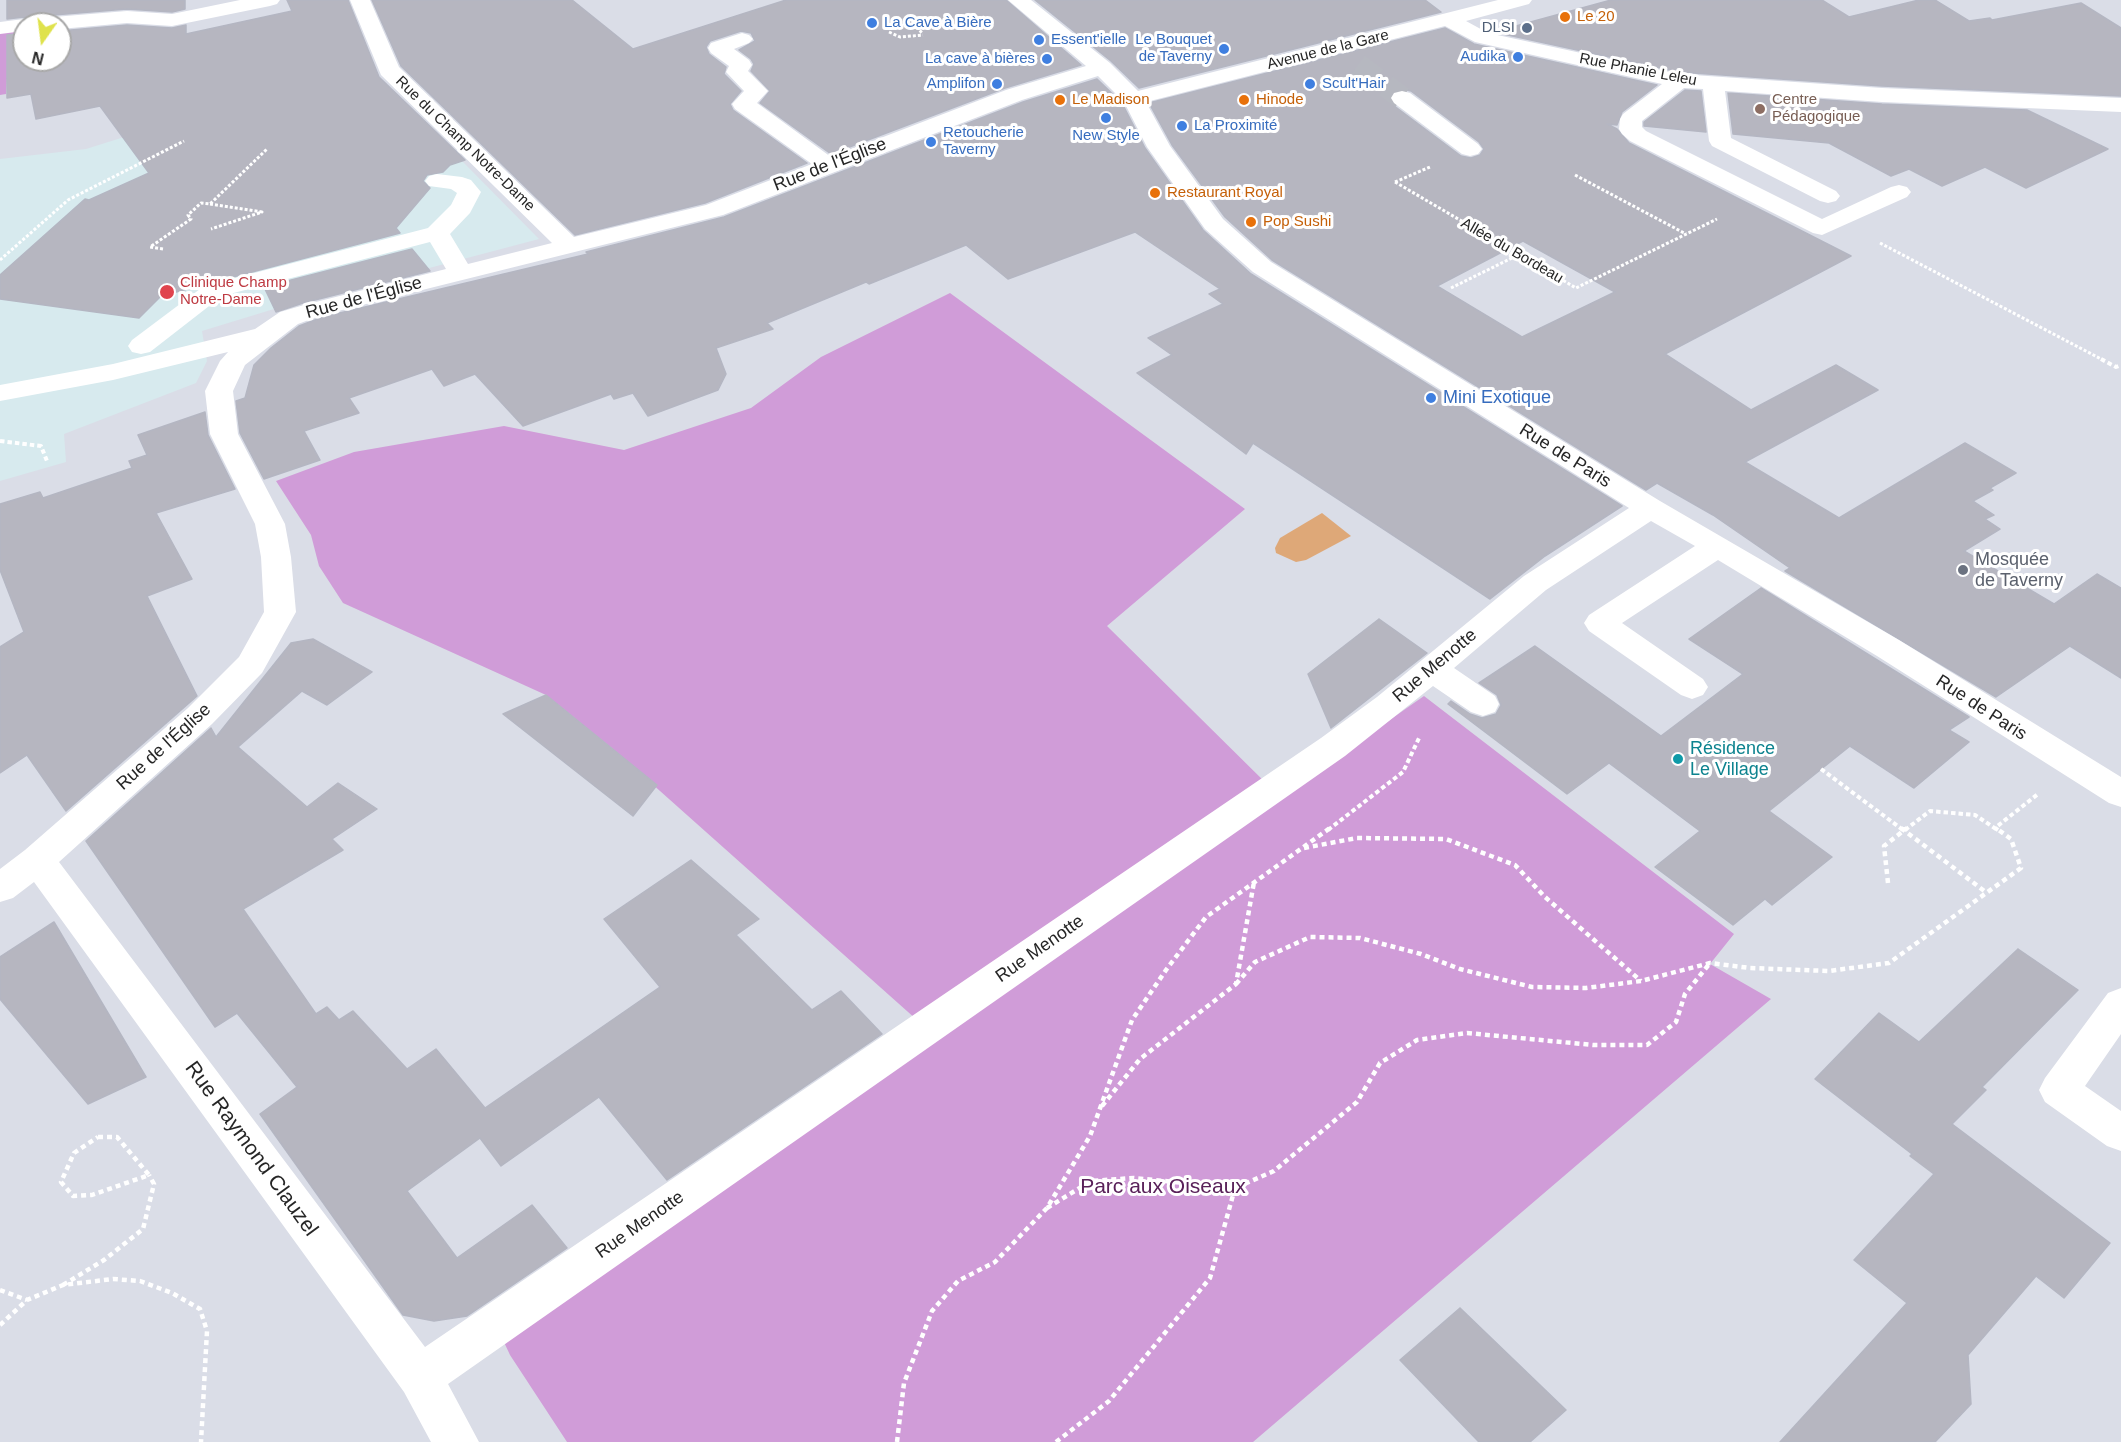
<!DOCTYPE html>
<meta charset="utf-8">
<style>
body{margin:0}
#map{position:relative;width:2121px;height:1442px;overflow:hidden;background:#dadde7;font-family:Arial,sans-serif}
canvas{display:block}
.north{position:absolute;left:12px;top:12px;width:60px;height:60px;box-sizing:border-box;background:#fff;border:2px solid #a8a8a8;border-radius:50%;rotate:194deg;font-size:16px;font-weight:700;line-height:24px;text-align:center;color:#262626}
.north::after{content:'';display:block;margin:auto;width:21px;height:27px;background:#dfe24c;clip-path:polygon(50% 0,100% 100%,50% 72%,0 100%)}
</style>
<div id="map">
<canvas width="2121" height="1442"></canvas>
<div class="north">N</div>
</div>
<script>
const ctx = document.querySelector('canvas').getContext('2d');
ctx.lineJoin = 'round';
function fill(path, color) { ctx.fillStyle = color; ctx.fill(path, 'evenodd'); }
const toPath = rows => new Path2D(rows.map(r => 'M' + r).join(''));
function strokePath(path, color, width, dash) { ctx.strokeStyle = color; ctx.lineWidth = width; ctx.lineCap = dash ? 'butt' : 'round'; ctx.setLineDash(dash || []); ctx.stroke(path); }
function drawText(font, color, halo, rows, align = 'center') {
  ctx.font = font + ' Arial,sans-serif'; ctx.lineWidth = 6; ctx.setLineDash([]); ctx.textBaseline = 'middle'; ctx.strokeStyle = halo; ctx.fillStyle = color; for (const [text, x, y, turn = 0] of rows) {
    ctx.save(); ctx.translate(x, y); ctx.rotate((+turn || 0) * Math.PI / 180); ctx.textAlign = isNaN(turn) ? turn : align; if (halo) ctx.strokeText(text, 0, 0); ctx.fillText(text, 0, 0); ctx.restore();
  }
}
fill(toPath([
 [386,84,539,239,274,309,202,331,207,361,196,383,64,434,66,462,0,481,0,159,86,149,229,104]
]), '#d7eaee');
fill(toPath([
 [24,25,24,60,34,71,7,78,6,94,0,95,0,28],
 [950,293,1245,509,1107,626,1272,789,926,1028,614,750,546,695,343,603,319,566,311,535,276,481,354,452,504,426,624,450,751,408,821,357],
 [1424,696,1734,934,1710,964,1771,999,1253,1442,567,1442,510,1355,503,1340]
]), '#d09cd8');
fill(toPath([
 [1322,513,1351,536,1306,560,1296,562,1276,553,1275,548,1280,538]
]), '#dea878');
const building = toPath([
 [7,0,185,0,185,9,172,12,127,9,41,16,32,20,24,17,7,19,7,0],
 [287,0,348,0,379,77,465,160,450,165,443,172,427,175,423,181,430,188,396,228,400,233,161,296,139,318,0,299,0,275,85,199,89,200,149,173,100,106,36,119,31,94,7,98,7,35,24,33,24,60,60,60,60,31,127,25,172,28,186,25,186,34,292,11,287,0],
 [372,0,572,0,633,49,786,0,1006,0,1081,65,1005,88,831,154,760,103,770,91,751,71,754,64,751,59,739,50,755,41,751,33,741,31,710,41,706,47,709,54,726,67,724,74,741,91,730,104,733,110,807,163,705,203,575,235,401,66,372,0],
 [1035,0,1425,0,1441,12,1139,88,1111,61,1035,0],
 [1611,0,1822,0,1849,17,1919,0,1935,0,1969,21,1990,18,1992,20,2081,3,2121,28,2121,96,1882,86,1679,72,1494,32,1611,0],
 [1445,28,1474,44,1657,85,1622,112,1617,125,1607,124,1617,129,1629,143,1851,256,1665,354,1751,410,1836,365,1878,390,1745,462,1839,518,1965,443,2016,473,1990,488,1993,490,1973,501,1994,515,1985,519,2000,529,1964,551,2054,604,2097,574,2121,588,2121,678,2070,646,1996,697,1785,571,1790,568,1713,515,1657,483,1646,490,1272,260,1225,217,1172,145,1149,103,1445,28],
 [1403,89,1411,91,1479,142,1484,149,1480,155,1471,158,1461,156,1393,105,1389,99,1392,92,1403,89],
 [1523,241,1615,292,1522,337,1437,286,1523,241],
 [1097,79,1122,103,1145,148,1203,230,1251,274,1622,506,1545,556,1490,599,1253,443,1246,454,1137,373,1172,355,1148,338,1223,304,1209,294,1220,289,1135,232,1008,279,966,245,869,284,866,282,767,323,773,329,716,348,726,374,718,390,648,416,633,393,614,399,611,394,523,426,475,374,444,386,432,369,349,398,359,413,304,431,320,460,264,479,240,433,236,401,245,398,254,365,271,348,299,326,323,317,588,254,586,252,724,217,1023,102,1097,79],
 [1685,90,1701,91,1706,132,1644,126,1644,122,1685,90],
 [1728,93,1882,104,2027,110,2108,149,2026,188,1985,167,1942,186,1909,169,1891,176,1829,143,1733,134,1728,93],
 [412,249,430,271,303,303,276,312,264,287,412,249],
 [205,412,208,435,235,489,156,513,192,579,147,596,197,696,66,811,27,755,0,773,0,647,24,632,0,570,0,504,40,492,43,498,132,468,129,461,147,455,138,435,205,412],
 [1761,588,1969,717,1949,730,1969,742,1914,788,1850,746,1769,811,1832,857,1772,905,1765,899,1733,925,1655,867,1700,831,1609,763,1567,794,1448,704,1451,701,1470,714,1482,718,1496,714,1501,705,1497,695,1479,683,1535,646,1661,736,1743,674,1689,639,1761,588],
 [1379,619,1427,653,1331,728,1308,674,1379,619],
 [313,639,372,672,327,705,302,691,238,747,307,807,338,783,377,809,332,839,343,850,243,909,316,1014,327,1007,339,1020,353,1011,407,1069,436,1049,485,1108,660,987,604,919,691,860,759,919,736,935,812,1010,841,991,882,1034,667,1180,599,1097,501,1166,480,1138,407,1191,457,1258,532,1205,567,1248,467,1316,434,1321,403,1315,260,1114,297,1087,237,1013,215,1027,86,841,211,728,216,737,291,643,313,639],
 [546,695,657,785,633,816,503,714,546,695],
 [54,922,146,1077,88,1104,0,999,0,957,54,922],
 [2018,949,2078,990,1982,1087,1986,1090,1952,1124,2110,1243,2064,1298,2036,1276,1968,1355,1971,1404,1935,1442,1780,1442,1907,1303,1854,1260,1934,1174,1910,1156,1912,1154,1815,1079,1879,1013,1919,1042,2018,949],
 [1460,1308,1566,1410,1530,1442,1479,1442,1400,1360,1460,1308]
]);
fill(building, '#b6b6c0');
strokePath(building, '#b4b6c2', 1.5);
strokePath(toPath([
 [1358,65,1402,98]
]), '#b6b8c0', 23, [23, 12]);
strokePath(toPath([
 [913,23,923,34],
 [889,32,900,37,923,35],
 [1575,175,1686,234],
 [1395,182,1576,288,1717,219],
 [1395,182,1430,167],
 [210,204,262,212,211,229],
 [1880,243,2103,360],
 [163,249,150,247,191,219,188,215,201,203,210,204,267,149],
 [0,260,68,200,184,141],
 [1451,288,1518,255]
]), '#fff', 3, [3, 2]);
strokePath(toPath([
 [2101,359,2116,367,2121,365],
 [0,441,41,446,47,461],
 [1821,769,1903,830],
 [1328,830,1403,772,1420,736],
 [1905,830,1930,811,1975,815,1996,829],
 [1998,830,1995,828,2038,794]
]), '#fff', 4, [4.5, 3]);
strokePath(toPath([
 [1901,828,1987,893],
 [1304,848,1357,838,1446,839,1515,865,1545,897,1641,981],
 [1888,883,1884,846,1907,828],
 [1236,984,1255,962,1310,937,1360,938,1421,954,1460,969,1532,987,1586,988,1641,981,1710,963,1750,968,1829,971,1889,963,2021,868,2011,839,1996,828],
 [1102,1106,1140,1059,1236,984,1254,882],
 [98,1137,117,1137,149,1175,92,1195,73,1196,61,1182,74,1153,98,1137],
 [1047,1208,1091,1181,1134,1178,1235,1188,1274,1171,1357,1102,1380,1063,1417,1040,1467,1033,1593,1045,1647,1045,1676,1022,1685,994,1710,963],
 [63,1285,104,1260,143,1229,154,1184,149,1175],
 [0,1290,27,1300],
 [0,1325,27,1300,63,1285,113,1279,140,1281,172,1293,200,1309,207,1331,201,1442],
 [897,1442,904,1383,932,1311,958,1281,995,1262,1047,1208,1090,1136,1132,1020,1166,970,1206,917,1330,828],
 [1056,1442,1109,1401,1210,1278,1235,1188]
]), '#fff', 4.5, [5, 4]);
fill(toPath([
 [240,0,280,0,277,4,270,6,172,26,127,23,60,29,60,24,24,24,24,31,0,34,0,22,24,19,32,22,41,18,127,11,172,14,240,0],
 [350,0,370,0,399,67,574,237,706,205,812,164,735,109,732,104,744,91,726,72,729,66,711,53,708,48,711,43,742,33,749,35,753,39,749,43,734,49,749,60,752,65,748,71,768,91,757,103,831,157,1006,90,1086,66,1008,0,1031,0,1110,63,1138,91,1498,0,1532,0,1529,4,1466,21,1488,33,1679,74,1882,88,2121,98,2121,112,1882,102,1725,91,1731,138,1836,191,1840,196,1836,201,1828,203,1820,201,1712,146,1709,141,1703,89,1684,88,1642,121,1642,127,1646,131,1822,219,1891,187,1899,185,1907,187,1911,192,1907,197,1822,235,1813,233,1630,141,1622,134,1619,129,1620,119,1623,114,1662,84,1475,42,1445,26,1146,102,1170,146,1223,219,1271,262,1660,501,1899,640,2121,777,2121,807,2109,803,1877,656,1718,560,1622,623,1703,679,1708,687,1703,695,1692,699,1681,695,1589,631,1584,623,1589,615,1695,546,1651,521,1546,590,1454,668,1495,696,1499,704,1495,712,1483,716,1471,712,1433,686,1345,756,448,1384,479,1442,431,1442,404,1392,34,882,13,898,0,902,0,869,25,850,188,708,239,657,264,612,261,557,255,524,210,434,205,391,220,361,228,352,113,380,0,401,0,385,113,364,255,329,280,312,304,305,446,269,430,242,222,296,150,352,141,354,132,352,128,346,132,340,204,286,428,228,451,205,457,193,451,189,429,186,425,181,429,176,437,174,462,177,471,180,481,192,470,213,450,234,468,264,552,243,381,75,350,0],
 [1098,76,1124,102,1147,147,1205,229,1253,272,1629,508,1524,576,1377,697,1321,738,425,1347,59,862,212,724,262,673,296,612,291,557,285,524,238,434,233,391,245,365,298,324,322,315,723,215,1022,100,1098,76],
 [1402,91,1410,93,1478,144,1482,149,1478,154,1470,156,1462,154,1394,103,1391,98,1394,93,1402,91],
 [2121,988,2121,1034,2085,1086,2121,1111,2121,1151,2107,1146,2045,1102,2039,1090,2045,1078,2108,993,2121,988]
]), '#fff');
for (const [x, y, r, color] of [
 [1565,17,6,"#e8710a"],
 [872,23,6,"#3f7fe0"],
 [1527,28,6,"#5c6f8a"],
 [1039,40,6,"#3f7fe0"],
 [1224,49,6,"#3f7fe0"],
 [1518,57,6,"#3f7fe0"],
 [1047,59,6,"#3f7fe0"],
 [997,84,6,"#3f7fe0"],
 [1310,84,6,"#3f7fe0"],
 [1060,100,6,"#e8710a"],
 [1244,100,6,"#e8710a"],
 [1760,109,6,"#8d6e63"],
 [1106,118,6,"#3f7fe0"],
 [1182,126,6,"#3f7fe0"],
 [931,142,6,"#3f7fe0"],
 [1155,193,6,"#e8710a"],
 [1251,222,6,"#e8710a"],
 [167,292,8,"#e0444e"],
 [1431,398,6,"#3f7fe0"],
 [1963,570,6,"#6b7280"],
 [1678,759,6,"#0f9aa8"]
]) { const dot = new Path2D(); dot.arc(x, y, r, 0, 2 * Math.PI); ctx.fillStyle = color; ctx.fill(dot); strokePath(dot, '#fff', 2); }
drawText('15px', '#c56008', '#fff', [
 ["Le 20",1577,17],
 ["Le Madison",1072,100],
 ["Hinode",1256,100],
 ["Restaurant Royal",1167,193],
 ["Pop Sushi",1263,222]
], 'left');
drawText('15px', '#366cbe', '#fff', [
 ["La Cave à Bière",884,23],
 ["Essent'ielle",1051,40],
 ["Le Bouquet",1212,40,"right"],
 ["de Taverny",1212,57,"right"],
 ["Audika",1506,57,"right"],
 ["La cave à bières",1035,59,"right"],
 ["Amplifon",985,84,"right"],
 ["Scult'Hair",1322,84],
 ["La Proximité",1194,126],
 ["Retoucherie",943,133],
 ["Taverny",943,150],
 ["New Style",1106,136,"center"]
], 'left');
drawText('15px', '#4e5e75', '#fff', [
 ["DLSI",1515,28]
], 'right');
drawText('15px', '#262626', '#fff', [
 ["Avenue de la Gare",1328,50,-14],
 ["Rue Phanie Leleu",1638,70,11],
 ["Rue du Champ Notre-Dame",465,144,44],
 ["Allée du Bordeau",1512,251,30]
]);
drawText('15px', '#785e54', '#fff', [
 ["Centre",1772,100],
 ["Pédagogique",1772,117]
], 'left');
drawText('15px', '#be3a42', '#fff', [
 ["Clinique Champ",180,283],
 ["Notre-Dame",180,300]
], 'left');
drawText('18px', '#262626', '#fff', [
 ["Rue de l'Église",830,165,-21],
 ["Rue de l'Église",364,298,-15],
 ["Rue de Paris",1565,456,32],
 ["Rue Menotte",1435,666,-40],
 ["Rue de Paris",1981,708,33],
 ["Rue de l'Église",164,747,-42],
 ["Rue Menotte",1040,949,-35],
 ["Rue Menotte",640,1225,-35]
]);
drawText('18px', '#366cbe', '#fff', [
 ["Mini Exotique",1443,398]
], 'left');
drawText('18px', '#5b616d', '#fff', [
 ["Mosquée",1975,560],
 ["de Taverny",1975,581]
], 'left');
drawText('18px', '#0d838f', '#fff', [
 ["Résidence",1690,749],
 ["Le Village",1690,770]
], 'left');
drawText('21px', '#262626', '#fff', [
 ["Rue Raymond Clauzel",251,1149,54]
]);
drawText('21px', '#592159', '#fff', [
 ["Parc aux Oiseaux",1163,1187]
]);
</script>
